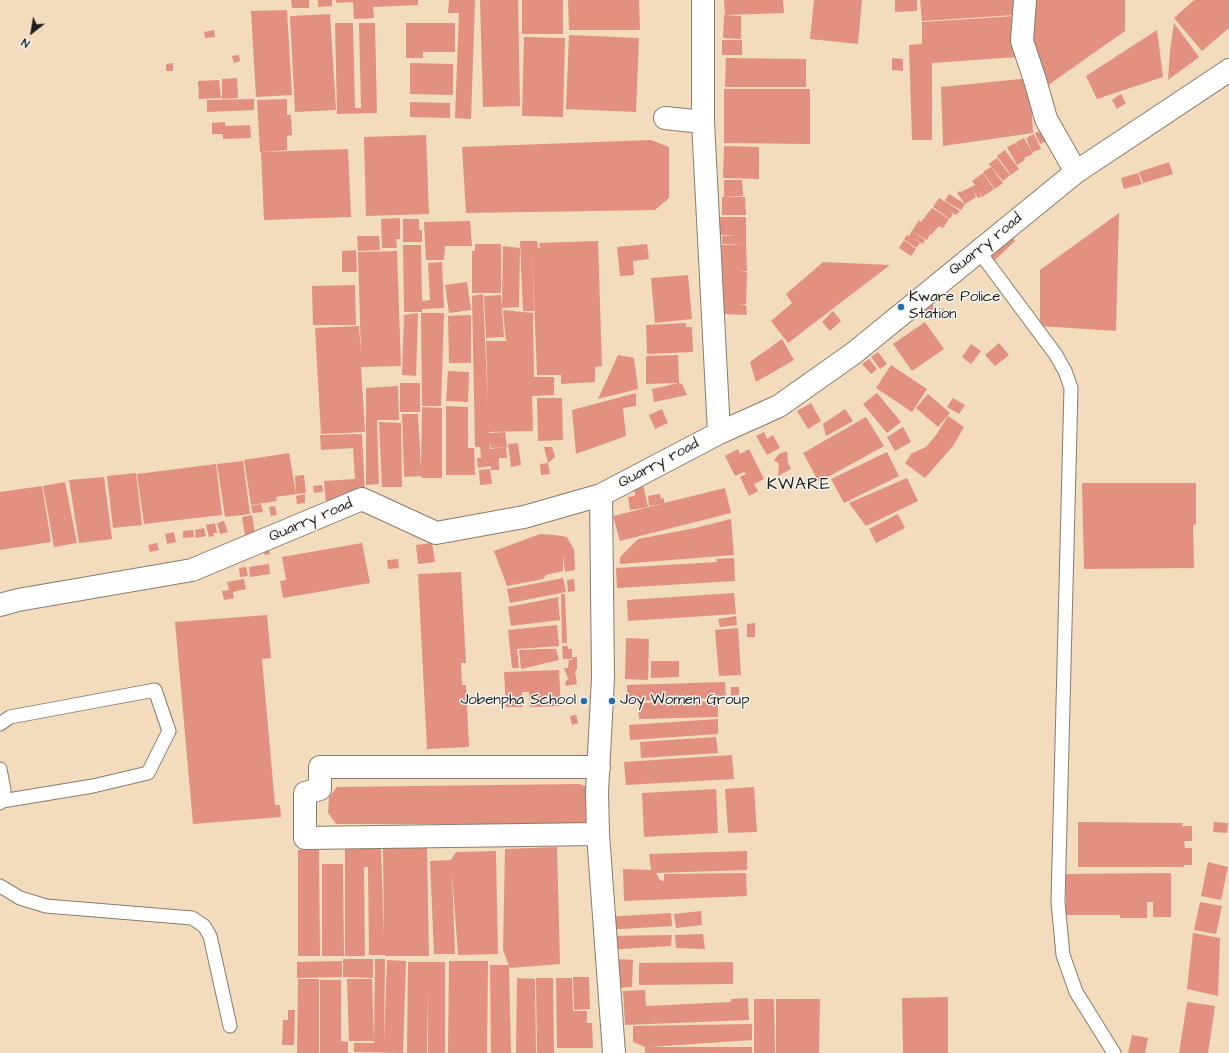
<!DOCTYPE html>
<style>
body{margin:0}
#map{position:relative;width:1229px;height:1053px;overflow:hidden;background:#f2dcbd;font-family:"Architects Daughter",sans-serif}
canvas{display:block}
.north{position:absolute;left:12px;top:12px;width:40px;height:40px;-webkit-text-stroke:3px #f6f6f2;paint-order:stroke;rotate:211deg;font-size:11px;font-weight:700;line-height:16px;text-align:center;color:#1c1c1c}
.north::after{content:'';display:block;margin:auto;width:14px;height:18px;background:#1c1c1c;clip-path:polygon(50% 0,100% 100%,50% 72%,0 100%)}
</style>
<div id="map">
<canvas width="1229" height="1053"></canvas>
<div class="north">N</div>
</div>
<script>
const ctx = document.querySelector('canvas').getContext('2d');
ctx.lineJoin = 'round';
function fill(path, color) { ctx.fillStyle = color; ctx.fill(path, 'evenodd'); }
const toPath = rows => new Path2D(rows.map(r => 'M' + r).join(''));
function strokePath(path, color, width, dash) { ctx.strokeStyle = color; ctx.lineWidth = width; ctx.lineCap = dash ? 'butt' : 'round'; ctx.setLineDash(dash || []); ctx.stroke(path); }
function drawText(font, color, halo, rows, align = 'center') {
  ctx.font = font + ' "Architects Daughter",sans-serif'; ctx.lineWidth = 3; ctx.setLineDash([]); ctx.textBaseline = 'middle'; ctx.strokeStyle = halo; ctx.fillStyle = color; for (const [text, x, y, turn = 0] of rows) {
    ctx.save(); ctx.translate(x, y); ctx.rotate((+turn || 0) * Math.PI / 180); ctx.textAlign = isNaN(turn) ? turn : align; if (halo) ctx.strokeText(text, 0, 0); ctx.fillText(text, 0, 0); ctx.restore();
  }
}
fill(toPath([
 [291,0,309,0,309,8,292,8],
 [318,0,332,0,332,6,318,7],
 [336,0,418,0,418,5,373,7,374,18,354,19,353,2,336,3],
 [449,0,475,0,471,119,455,118,459,13,448,13],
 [480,0,518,0,520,106,483,107],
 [522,0,563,0,563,34,522,34],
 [568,0,639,0,640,30,569,30],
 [724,0,783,0,784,13,725,15],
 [814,0,862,0,858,44,810,39],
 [895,0,917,0,917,11,895,12],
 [920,0,1015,0,1015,15,922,21],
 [1034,0,1125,0,1125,31,1044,88,1034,60],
 [1194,0,1229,0,1229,28,1202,51,1174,18],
 [287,10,292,95,256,97,251,11],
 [330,14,336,110,295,112,290,16],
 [724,15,741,16,741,39,723,38],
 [1015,16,1016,57,932,63,932,140,912,140,909,45,922,44,922,50,922,22],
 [335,23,353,23,355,108,361,108,359,23,375,23,377,113,337,114],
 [406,23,455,23,455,52,423,52,423,58,406,58],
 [1174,23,1199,57,1168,80,1170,51],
 [214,30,215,37,205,38,204,32],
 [1157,30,1163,77,1097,99,1086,76],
 [569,35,639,38,636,112,566,109],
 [524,37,565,38,563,117,522,116],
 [722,40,742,40,742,55,722,55],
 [239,55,240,61,234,63,232,56],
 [726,58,806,59,806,87,725,87],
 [892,58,903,59,903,71,892,70],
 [173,63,173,71,166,71,166,64],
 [410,63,453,64,453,95,410,94],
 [237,78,238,98,222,99,222,79],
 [1030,78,1033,133,943,146,941,87],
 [219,80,221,98,199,99,198,81],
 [724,89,810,89,810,144,724,143],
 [1121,94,1126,103,1117,109,1112,100],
 [254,99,254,110,207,112,207,100],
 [287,99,287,115,291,115,292,135,287,136,287,150,260,152,257,100],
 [410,102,450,103,450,118,410,117],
 [225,122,225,126,250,125,251,138,223,139,223,134,212,134,212,123],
 [1044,130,1048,141,1040,144,1035,133],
 [1034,134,1041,149,1032,152,1026,138],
 [426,135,429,214,366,216,364,137],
 [1024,138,1033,154,1024,158,1025,160,1017,165,1007,147,1016,143,1023,156,1016,142],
 [651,140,669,147,669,198,655,210,466,213,462,147],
 [724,146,759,147,759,179,723,178],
 [348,149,351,217,264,220,261,152],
 [1005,150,1019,169,1011,175,997,156],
 [997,158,1010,175,1003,181,989,164],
 [1169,162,1173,174,1143,183,1139,172],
 [991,167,1003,183,995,189,983,172],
 [983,173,994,189,982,197,979,191,981,197,978,198,973,190,976,197,965,204,957,193,960,191,964,196,961,192,975,185,972,181],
 [1138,173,1142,184,1124,189,1121,178],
 [724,180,742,180,743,196,724,197],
 [949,194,965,204,961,210,945,201],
 [722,197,745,197,746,215,722,215],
 [939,198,960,211,956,215,950,211,953,214,950,219,933,207],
 [932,208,949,219,943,228,939,226,931,235,930,234,927,240,912,231,919,220,921,222],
 [1119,213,1116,331,1040,326,1040,270],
 [720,217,746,217,746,244,722,244,722,236,736,235,720,235],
 [400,218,400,239,396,239,397,248,382,248,381,219],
 [403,219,419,219,419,230,422,230,422,242,403,242],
 [470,221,472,246,445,246,444,260,426,260,424,222],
 [912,231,925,240,923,244,912,238,920,243,916,248,904,239,907,235,909,236],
 [1009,234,1015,241,995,260,989,254],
 [357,236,379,236,380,250,358,251],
 [904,240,916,249,911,256,899,248],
 [520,241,537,241,538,248,540,248,539,243,598,241,602,366,595,367,595,382,561,384,561,375,537,375,532,248,534,311,523,311],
 [475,244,501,244,501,293,472,293,472,251,475,251],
 [647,244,649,259,633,261,634,275,620,276,617,247],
 [746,244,747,271,740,272,747,272,746,304,740,305,746,305,747,315,721,314,723,283,721,245],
 [403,245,421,245,422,301,430,300,428,263,442,262,444,308,422,309,422,312,404,312],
 [503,246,520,248,519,307,502,308],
 [356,250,357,272,342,272,342,251],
 [397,251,401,366,361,367,365,432,321,434,315,328,359,326,361,355,358,252],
 [823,262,890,265,788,343,771,321,792,303,786,294],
 [688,275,692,319,655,323,651,278],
 [467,282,471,310,449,313,445,285],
 [355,285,356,325,313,325,312,286],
 [483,294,488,408,486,341,506,341,503,310,533,313,534,377,554,377,554,395,532,396,533,431,489,432,489,433,505,432,507,447,491,448,490,441,490,449,506,447,507,458,499,458,499,470,491,470,491,466,478,468,477,458,481,458,480,447,475,447,472,296],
 [501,295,504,337,486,338,484,296],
 [928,301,935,307,926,318,919,313],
 [943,308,946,315,934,320,931,313],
 [833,311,841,321,830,331,822,322],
 [418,313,416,376,402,375,404,315],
 [421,313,444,313,441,406,422,406],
 [471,315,471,363,449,363,448,316],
 [925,322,944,349,912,371,893,344],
 [686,323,686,327,692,327,693,352,647,354,646,325],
 [782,339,794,360,756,382,750,362],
 [999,343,1009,355,995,366,985,355],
 [971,344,981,351,971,364,962,357],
 [878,352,887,364,880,369,871,357],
 [618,355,634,358,638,389,598,399],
 [678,355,679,383,646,384,646,356],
 [869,359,877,369,871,374,862,364],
 [891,365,927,389,912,412,876,388],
 [448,371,469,372,468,402,446,401],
 [400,383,420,383,420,412,400,412],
 [679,383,682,384,687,395,654,402,652,389],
 [398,386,399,420,377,420,379,484,366,485,366,388],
 [636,393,636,406,623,408,626,436,576,454,572,410],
 [877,393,901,422,887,433,863,404],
 [928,394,950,413,938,427,916,408],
 [537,398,562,398,563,440,538,441],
 [953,398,965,405,959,414,947,407],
 [811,403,821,421,808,429,797,411],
 [446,406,468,407,468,448,474,448,475,475,446,475],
 [422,407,442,408,442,478,422,478,421,476,404,477,402,414,418,414,421,469],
 [662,409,668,423,655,429,649,415],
 [845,409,853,421,826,436,823,424],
 [948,416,964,427,953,446,925,478,905,463,912,453,926,447,936,435],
 [866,417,884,446,819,482,803,453],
 [379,422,401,423,402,487,382,487],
 [903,427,911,442,895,451,887,437],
 [764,432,767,439,773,435,780,448,767,455,756,436],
 [362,434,365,495,350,500,326,502,324,481,355,479,353,448,321,450,320,435],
 [518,443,521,465,511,467,508,444],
 [544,447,552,447,555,457,548,463],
 [738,449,740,454,749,449,764,479,754,484,758,491,749,496,740,477,746,474,744,472,735,476,725,456],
 [787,451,788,463,791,469,778,476,779,464,774,460,779,454],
 [887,452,899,476,844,503,831,479],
 [289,453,296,494,276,497,277,501,251,505,244,460],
 [243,461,250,514,225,517,217,464],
 [548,463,550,474,541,475,540,464],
 [216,464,222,515,144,524,137,474],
 [490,469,492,484,480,485,479,470],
 [136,473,142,525,113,528,107,476],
 [304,475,306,493,296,494,295,476],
 [104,477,112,539,79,543,69,480],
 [907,478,918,501,866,526,849,503],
 [65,482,77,543,54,547,43,486],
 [1082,483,1196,483,1196,524,1193,525,1194,568,1084,569],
 [322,485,323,492,314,493,313,486],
 [643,485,648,507,630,510,628,497,635,496,634,487],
 [42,486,51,542,0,550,0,492],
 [725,488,731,513,620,541,613,516,661,504,649,506,648,496,660,494,661,499,664,498,664,503],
 [305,494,305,503,297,504,296,496],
 [261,504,263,512,253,513,251,506],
 [275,506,277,515,271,516,269,507],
 [898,514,905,528,876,543,869,529],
 [252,515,255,534,245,535,242,517],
 [731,519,734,555,620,564,620,557,638,539,695,528],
 [224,521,228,532,220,534,217,523],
 [215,523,217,533,213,533,214,536,209,537,206,525],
 [204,528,206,536,196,538,195,530],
 [193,530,194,537,183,538,183,531],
 [174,532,176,542,167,544,165,534],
 [540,534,555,535,567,537,574,550,575,570,565,572,563,554,563,571,546,575,543,579,507,586,494,551],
 [157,543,159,550,150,552,148,545],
 [362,543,370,583,283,598,280,581,286,580,282,557],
 [432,543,435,562,418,564,416,545],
 [268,546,270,554,265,555,262,548],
 [734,558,735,581,617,588,616,568,717,562,716,559],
 [398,559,399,568,388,569,387,560],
 [269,564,270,574,250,577,249,567],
 [246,567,248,576,240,577,239,568],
 [461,572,466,663,461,663,462,685,466,685,469,747,427,749,418,574],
 [563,578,566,592,510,603,507,589],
 [244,579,246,589,233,592,234,598,224,600,222,591,229,590,227,582],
 [574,579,575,591,568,592,567,580],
 [734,593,736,614,628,621,627,600],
 [561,594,565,594,567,643,562,643],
 [559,597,558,600,560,620,511,626,508,607],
 [267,615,271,658,262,659,275,805,280,805,281,817,193,824,175,622],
 [736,616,737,625,720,627,718,619],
 [755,623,755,637,747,637,747,624],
 [557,625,559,646,517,649,519,668,512,668,508,630],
 [738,628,741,675,719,676,715,630],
 [626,638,649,639,648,680,625,679],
 [562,646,568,646,568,649,572,649,572,659,563,659],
 [541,649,556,649,559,660,521,669,519,650],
 [573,657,577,657,577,669,575,672,577,684,566,686,565,682,568,679,564,668,568,668,569,660,572,660],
 [651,661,679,661,679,677,651,678],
 [559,670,561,706,530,707,529,692,522,692,523,707,506,707,504,672],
 [725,682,726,698,627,701,627,685],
 [731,687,739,687,739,695,731,696],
 [718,701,718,717,639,719,638,703],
 [576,715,578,723,572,725,570,716],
 [718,719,718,734,630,740,629,725],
 [716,737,718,753,641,758,640,742],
 [732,755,734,779,626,785,624,762],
 [579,784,597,790,597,817,583,824,336,824,328,813,329,797,337,787],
 [754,787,757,832,728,833,725,789],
 [716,789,718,833,644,837,642,793],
 [1078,822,1183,823,1182,826,1192,826,1192,841,1184,841,1185,848,1192,848,1192,865,1184,865,1184,867,1078,867],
 [1214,822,1228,823,1227,833,1213,832],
 [427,847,429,956,385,956,385,955,369,955,368,867,364,867,365,956,345,956,345,849,381,848,384,940,383,848],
 [557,847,560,964,510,968,503,950,505,849],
 [298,850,319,850,320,956,298,956],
 [496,851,498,954,458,955,452,873,455,954,434,954,430,861,451,860,456,852],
 [747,851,747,870,656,873,660,880,664,881,664,874,746,873,747,896,624,901,623,869,651,870,649,854],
 [1208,862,1228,867,1221,900,1201,896],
 [322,864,343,864,344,956,322,956],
 [1171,873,1171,917,1153,917,1153,902,1147,902,1147,918,1120,918,1120,915,1066,915,1066,874],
 [1200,902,1222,906,1216,934,1194,930],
 [701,911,702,925,676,928,674,914],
 [671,913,672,926,605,930,605,917],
 [1193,933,1220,938,1218,996,1187,989],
 [703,934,705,949,676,948,675,935],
 [672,935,671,946,605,950,605,936],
 [343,959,373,959,373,978,343,977],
 [375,959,385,959,384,1044,387,960,406,961,403,1053,354,1052,354,1043,374,1043],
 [617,959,633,960,632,987,618,988],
 [342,961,342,977,297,978,297,962],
 [449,961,488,961,487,1053,448,1053],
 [408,962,445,962,445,1053,428,1053,427,991,427,1053,407,1053],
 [733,962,733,984,639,985,639,963],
 [490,965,509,965,511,1053,491,1053],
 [573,977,589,977,590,1009,574,1010],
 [517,978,535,979,536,1053,516,1053],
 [536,978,553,978,554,1053,537,1053],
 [556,978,572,978,573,1011,587,1011,587,1023,592,1023,593,1048,557,1048],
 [298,979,319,979,319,1053,297,1053],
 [347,979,372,979,374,1041,349,1041],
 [320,980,341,980,341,1041,348,1042,348,1053,320,1053],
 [645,990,646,1006,731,1002,731,999,748,998,749,1020,625,1025,623,991],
 [948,997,948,1053,903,1053,902,998],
 [754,999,774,999,775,1053,754,1053],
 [776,999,820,999,819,1053,776,1053],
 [1187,1002,1215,1006,1208,1053,1179,1053],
 [288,1010,295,1010,294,1045,282,1045,283,1020,288,1020],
 [752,1024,752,1040,650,1047,752,1047,752,1053,645,1053,645,1047,633,1042,633,1026],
 [1132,1035,1148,1038,1145,1053,1128,1053]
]), '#e29080');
const lane = toPath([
 [978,250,1056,355,1065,371,1071,388,1058,902,1063,955,1076,992,1114,1053],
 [0,724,10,717,155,690,169,731,148,773,93,786,2,801],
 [0,769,4,790,2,801,0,803],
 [0,886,20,898,46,906,192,918,204,926,210,936,230,1026]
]);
const street = toPath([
 [703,0,703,122,719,433],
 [1025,0,1022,41,1035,80,1046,119,1076,172],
 [665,118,703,122],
 [0,605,18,600,192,570,362,499,436,533,524,517,601,495,719,433,779,406,854,353,1076,172,1225,73,1229,70],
 [599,767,320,767,320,789,305,793,305,838,598,834,614,1053],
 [598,834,597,792,603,678,601,495]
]);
strokePath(lane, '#877c6c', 15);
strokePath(street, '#877c6c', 24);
strokePath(lane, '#fff', 13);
strokePath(street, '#fff', 22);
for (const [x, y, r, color] of [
 [901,307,4,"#1f6fb2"],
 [584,701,4,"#1f6fb2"],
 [612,701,4,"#1f6fb2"]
]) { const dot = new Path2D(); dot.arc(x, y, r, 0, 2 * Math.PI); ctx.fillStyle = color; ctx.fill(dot); strokePath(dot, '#f6f6f2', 1.5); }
drawText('15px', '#1c1c1c', '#f6f6f2', [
 ["Quarry road",986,245,-39],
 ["Quarry road",659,464,-28],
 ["Quarry road",311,521,-23]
]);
drawText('15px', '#1c1c1c', '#f6f6f2', [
 ["Kware Police",909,298],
 ["Station",909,315],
 ["Jobenpha School",576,701,"right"],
 ["Joy Women Group",620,701]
], 'left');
ctx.letterSpacing = '1px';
drawText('17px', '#1c1c1c', '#f6f6f2', [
 ["KWARE",799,485]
]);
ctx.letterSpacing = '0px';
</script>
